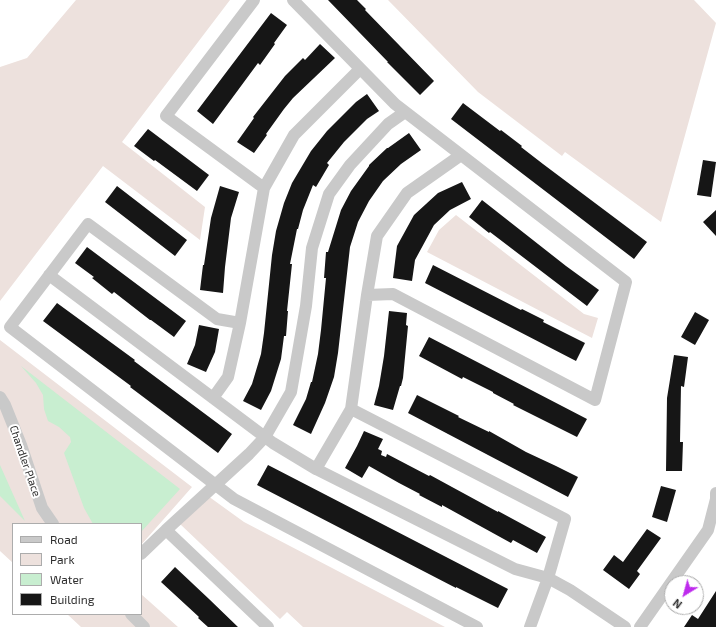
<!DOCTYPE html>
<style>
body{margin:0}
#map{position:relative;width:716px;height:627px;overflow:hidden;background:#fff;font-family:"Exo 2",sans-serif}
canvas{display:block}
.legend{position:absolute;left:12px;top:523px;width:130px;height:92px;box-sizing:border-box;background:#fff;border:1px solid #acacac;margin:0;padding:5px 7px;list-style:none;font-size:12px;color:#2f2f2f}
.legend li{display:flex;align-items:center;gap:8px;height:20px}
.legend b{width:20px;border:1px solid #acacac}
.north{position:absolute;left:664px;top:575px;width:40px;height:40px;box-sizing:border-box;background:#fff;border:1px solid #acacac;border-radius:50%;rotate:217deg;font-size:11px;font-weight:700;line-height:16px;text-align:center;color:#2f2f2f}
.north::after{content:'';display:block;margin:auto;width:14px;height:18px;background:#be2bed;clip-path:polygon(50% 0,100% 100%,50% 72%,0 100%)}
</style>
<div id="map">
<canvas width="716" height="627"></canvas>
<ul class="legend">
<li><b style="height:5px;background:#c9c9c9"></b>Road</li>
<li><b style="height:11px;background:#ede1dd"></b>Park</li>
<li><b style="height:11px;background:#c8eed0"></b>Water</li>
<li><b style="height:11px;background:#161616"></b>Building</li>
</ul>
<div class="north">N</div>
</div>
<script>
const ctx = document.querySelector('canvas').getContext('2d');
ctx.lineJoin = 'round';
function fill(path, color) { ctx.fillStyle = color; ctx.fill(path, 'evenodd'); }
const toPath = rows => new Path2D(rows.map(r => 'M' + r).join(''));
function strokePath(path, color, width, dash) { ctx.strokeStyle = color; ctx.lineWidth = width; ctx.lineCap = dash ? 'butt' : 'round'; ctx.setLineDash(dash || []); ctx.stroke(path); }
function drawText(font, color, halo, rows, align = 'center') {
  ctx.font = font + ' "Exo 2",sans-serif'; ctx.lineWidth = 4; ctx.setLineDash([]); ctx.textBaseline = 'middle'; ctx.strokeStyle = halo; ctx.fillStyle = color; for (const [text, x, y, turn = 0] of rows) {
    ctx.save(); ctx.translate(x, y); ctx.rotate((+turn || 0) * Math.PI / 180); ctx.textAlign = isNaN(turn) ? turn : align; if (halo) ctx.strokeText(text, 0, 0); ctx.fillText(text, 0, 0); ctx.restore();
  }
}
fill(toPath([
 [76,0,230,0,122,142,205,207,200,240,103,166,0,301,0,67,27,58],
 [388,0,694,0,716,23,661,222,565,152,562,156,478,92],
 [456,215,584,314,598,318,592,338,427,252,439,230],
 [0,340,192,487,141,545,141,524,13,524,13,563,0,551],
 [208,496,244,522,445,627,303,627,287,612,280,619,180,524],
 [141,594,178,627,81,627,67,614,141,614]
]), '#ede1dd');
fill(toPath([
 [21,366,180,489,141,532,141,524,93,524,84,508,64,453,71,442,70,437,59,427,48,421,44,409,43,395,36,383],
 [0,465,25,521,0,496]
]), '#c8eed0');
fill(toPath([
 [328,0,357,0,366,9,365,10,434,81,420,95,387,62,388,62],
 [271,13,287,25,274,43,275,44,260,65,258,63,213,124,197,111],
 [320,44,335,58,293,98,284,109,266,134,267,135,254,153,237,142,254,118,253,117,285,76,303,58,305,60],
 [367,94,379,111,367,119,344,142,327,163,329,165,316,187,313,185,303,210,298,229,297,229,290,264,292,264,287,311,288,311,286,336,284,336,281,359,271,391,261,410,243,401,252,384,261,354,264,333,272,255,276,231,284,203,292,183,311,151,327,131,356,102],
 [463,103,500,131,501,130,522,146,521,147,543,164,647,242,634,259,451,119],
 [148,129,209,175,197,191,155,160,154,161,134,146],
 [409,133,421,150,401,164,383,181,369,201,358,222,350,247,338,353,334,377,325,403,311,434,293,425,306,399,311,382,312,382,318,354,321,330,326,278,324,278,326,252,328,252,341,210,351,191,369,166,369,165,387,148,388,148],
 [703,160,716,162,711,197,697,195],
 [462,182,471,199,450,210,434,225,415,260,412,281,393,278,397,246,414,215,438,193],
 [117,186,187,240,175,256,105,202],
 [220,186,239,192,231,218,225,267,223,293,200,290,203,265,204,265,211,218],
 [482,200,566,266,599,290,587,306,490,232,489,233,469,217],
 [716,210,716,236,703,222],
 [87,247,186,321,174,337,151,320,150,320,114,292,112,294,92,278,94,277,75,263],
 [433,265,521,310,522,309,544,320,543,322,585,343,576,361,425,283],
 [57,303,135,360,134,361,232,434,218,453,130,387,131,386,43,321],
 [389,311,407,313,406,325,408,326,403,378,401,386,400,386,393,410,374,405,379,386,384,356],
 [695,312,709,320,695,345,681,337],
 [199,325,219,329,215,352,206,372,187,364,195,345],
 [429,337,587,419,577,437,513,405,514,404,493,393,493,392,463,377,462,379,419,356],
 [674,355,688,357,684,387,681,386,680,442,683,442,682,471,666,471,667,398],
 [417,395,459,416,458,417,489,432,489,431,526,452,556,466,578,477,568,497,408,413],
 [364,431,383,439,378,449,382,451,381,455,386,457,387,454,429,476,430,475,452,487,498,512,498,511,546,537,537,553,513,540,511,543,442,505,442,507,419,495,420,494,399,483,369,466,362,478,345,468,357,446],
 [268,465,508,589,498,608,456,587,456,588,257,485],
 [661,486,676,490,667,522,652,517],
 [647,529,661,538,637,571,640,574,629,589,603,570,614,555,623,562],
 [175,567,209,599,238,627,208,627,198,618,199,617,161,582],
 [716,591,716,627,684,627,692,615,698,619]
]), '#161616');
strokePath(toPath([
 [254,0,166,116,264,188,240,323,217,319,88,224,10,327,234,499,477,627],
 [293,0,395,104,626,282,595,400,393,294,367,295,351,409,316,469,515,569,548,578,570,590,625,627],
 [264,188,294,135,360,69],
 [49,275,273,443,316,469],
 [367,295,377,236,407,193,461,155],
 [0,397,5,405,21,445,42,508,53,524],
 [213,398,228,377,240,323],
 [351,409,565,519,548,578,530,627],
 [141,554,166,530],
 [131,614,144,627],
 [268,627,166,530,249,454,265,437,291,392,306,306,312,248,329,194,350,165,388,124,405,112],
 [640,627,708,530,716,499,716,493]
]), '#c9c9c9', 12);
drawText('11px', '#2f2f2f', '#fff', [
 ["Chandler Place",25,461,71]
]);
</script>
